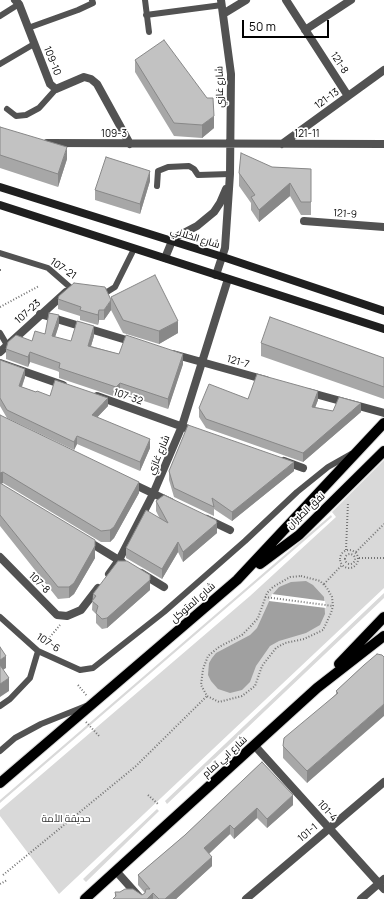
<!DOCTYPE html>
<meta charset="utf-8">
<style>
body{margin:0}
#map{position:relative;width:384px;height:899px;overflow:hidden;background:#fff;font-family:Manrope,sans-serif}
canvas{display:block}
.scale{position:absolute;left:242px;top:20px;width:87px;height:18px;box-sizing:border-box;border:2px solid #000;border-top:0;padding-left:5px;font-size:12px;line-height:14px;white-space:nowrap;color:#000;-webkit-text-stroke:3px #fff;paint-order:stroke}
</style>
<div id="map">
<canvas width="384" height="899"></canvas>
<div class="scale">50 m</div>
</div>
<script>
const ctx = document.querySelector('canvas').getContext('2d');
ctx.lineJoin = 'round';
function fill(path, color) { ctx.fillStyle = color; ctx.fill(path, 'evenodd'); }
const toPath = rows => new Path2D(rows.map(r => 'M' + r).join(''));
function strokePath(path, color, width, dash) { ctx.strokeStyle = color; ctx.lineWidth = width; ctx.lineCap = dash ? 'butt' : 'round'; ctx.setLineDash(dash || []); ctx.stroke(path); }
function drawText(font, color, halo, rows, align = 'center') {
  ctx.font = font + ' Manrope,Cairo,sans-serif'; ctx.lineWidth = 3.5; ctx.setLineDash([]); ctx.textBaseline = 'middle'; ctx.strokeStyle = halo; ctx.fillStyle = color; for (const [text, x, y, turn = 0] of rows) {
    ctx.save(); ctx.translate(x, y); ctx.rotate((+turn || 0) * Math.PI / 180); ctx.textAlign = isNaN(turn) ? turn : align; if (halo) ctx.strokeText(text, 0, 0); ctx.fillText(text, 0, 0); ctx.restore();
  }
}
fill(toPath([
 [384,460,384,588,59,894,0,816,0,810,250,596,336,517,332,512],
 [331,515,332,517,0,803,0,800],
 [384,593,384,598,167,804,165,801],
 [157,809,159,811,86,882,83,879]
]), '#d9d9d9');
fill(toPath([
 [306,581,313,585,324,597,325,614,320,625,306,633,279,641,270,646,256,666,250,682,242,690,230,693,218,689,211,681,208,675,209,663,212,658,216,653,250,635,257,628,272,595,279,587,291,582]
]), '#a0a0a0');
fill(toPath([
 [272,594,325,601,326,608,269,601]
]), '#fff');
const primary = toPath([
 [260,564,299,535,384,451],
 [339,664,384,617],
 [0,783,237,580,384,423],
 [85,899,317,688,384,636]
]);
strokePath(primary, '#dbdbdb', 12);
strokePath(toPath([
 [0,270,1,270],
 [0,307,39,286],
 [346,550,348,502],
 '340 559a9 9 0 1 1 18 0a9 9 0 1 1-18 0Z',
 [356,552,384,524],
 '345 559a5 5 0 1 1 10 0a5 5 0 1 1-10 0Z',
 [359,558,384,558],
 [301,576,320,581,327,588,332,597,333,606,331,613,323,630,304,639,285,643,276,648,262,666,255,686,242,696,219,702,207,696,201,685,203,669,208,656,219,647,242,635,250,627,258,618,267,593,273,587,290,577,301,576],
 [324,584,342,565],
 [265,597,333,606],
 [44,644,60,625],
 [78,685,87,696],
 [86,722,100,737],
 [148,795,158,804],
 [3,875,136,766,207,696],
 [0,884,7,880]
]), '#747474', 2, [1, 2]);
strokePath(toPath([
 [145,0,149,32],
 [146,15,222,5],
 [0,16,19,4],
 [28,28,78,10,93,3,92,0],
 [0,64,34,44],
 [7,109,16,116,26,115,39,108,56,89],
 [157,186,158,171,168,167,189,166,194,169,198,175,230,174],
 [0,253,48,268,71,288,77,288],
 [100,290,107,292,115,287,134,249],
 [0,333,7,345],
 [0,617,38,651,80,670,93,668,164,612,245,541,297,492,328,467,351,454],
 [0,706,10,699,30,678,38,651],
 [0,751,15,738,41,724,86,706]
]), '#525252', 6);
strokePath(toPath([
 [15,0,19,4,50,84,56,89,84,77,91,79,97,84,130,144],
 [286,0,348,96],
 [223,14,246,0],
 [305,30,351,0],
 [47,143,384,144],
 [282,144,384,70],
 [304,221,384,227],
 [165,258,172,241,176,237,197,226,214,212,220,203,226,189],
 [216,275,225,248,230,174,231,74,221,0],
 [40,314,133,342],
 [0,352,66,292],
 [173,354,266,380],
 [0,363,63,385],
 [308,392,384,413],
 [97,396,186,428],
 [284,461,303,468],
 [131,483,171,502],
 [207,519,230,530],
 [86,540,122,562],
 [0,557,57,615,67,616,81,610,98,588],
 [141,573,164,587],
 [109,574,119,560,153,494,182,426,228,279],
 [255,746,384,889],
 [116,871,141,899],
 [246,899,384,782],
 [361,899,384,879]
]), '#525252', 8);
strokePath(toPath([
 [0,187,223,257,384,311],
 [0,205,384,329]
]), '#1f1f1f', 8);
strokePath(primary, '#000', 10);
fill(toPath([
 [135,60,214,128,202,138,174,136,135,72],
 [0,127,67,159,58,187,0,168],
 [272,167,311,169,311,215,301,215,290,196,259,222,251,210,251,203,239,186,239,173],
 [150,181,140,214,95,200,95,190],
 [111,297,178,333,159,344,123,333,111,310],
 [58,299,111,310,104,320,99,320,98,325,80,320,80,316,58,309],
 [59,325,55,337,71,341,94,336,91,346,119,354,183,364,168,409,120,393,116,397,59,378,59,372,57,371,30,362,28,367,6,359,6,349,32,341],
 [261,343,384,358,384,399,261,356],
 [0,360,25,377,22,387,36,392,50,396,108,406,97,417,150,448,140,471,77,444,74,450,7,418,0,406],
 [248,399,318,400,315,407,333,411,361,412,303,462,206,428,199,417,199,408],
 [0,415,139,493,114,538,110,542,101,542,3,483,1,484,95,558,74,594,69,598,58,599,0,526],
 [169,471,294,471,232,521,214,509,214,516,174,497,169,480],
 [156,501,217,533,183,562,178,552,162,579,126,558,126,548,160,519,156,511],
 [150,585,150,590,107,628,102,629,96,623,96,614,92,610,93,594],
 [364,665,307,783,283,758,283,746,336,694,336,691],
 [262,762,293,805,267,828,257,818,234,839,230,834,209,854,212,866,176,899,113,899,115,897,115,892,142,895,145,893,138,885,138,875,185,835]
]), '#a7a7a7');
fill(toPath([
 [214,116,214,128,202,138,202,125],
 [67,147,67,159,58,187,58,174],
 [150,171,150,181,140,214,140,204],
 [290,183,290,196,259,222,259,210],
 [111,300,111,310,104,320,104,310],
 [99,310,99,320,98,325,98,315],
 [59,315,59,325,52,346,52,336],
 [178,321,178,333,159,344,159,331],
 [94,326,94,336,88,356,88,346],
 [30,352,30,362,28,367,28,357],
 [183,354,183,364,168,409,168,399],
 [25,369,25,377,19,394,19,386],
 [120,383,120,393,116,397,116,387],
 [318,391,318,400,312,416,312,407],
 [108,398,108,406,92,423,92,415],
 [361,403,361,412,303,462,303,453],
 [77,436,77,444,74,450,74,442],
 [150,439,150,448,140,471,140,462],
 [294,462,294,471,232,521,232,512],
 [3,472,3,483,0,484,0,473],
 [139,482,139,493,114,538,110,542,110,530],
 [217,523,217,533,183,562,183,552],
 [178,542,178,552,162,579,162,569],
 [95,546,95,558,74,594,69,598,69,587],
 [150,575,150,590,107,628,107,618],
 [6,656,6,668,0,672,0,660],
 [9,678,9,691,0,697,0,684],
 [384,704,384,716,307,783,307,771],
 [293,795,293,805,267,828,267,819],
 [257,808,257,818,234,839,234,829],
 [230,825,230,834,204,858,204,848],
 [212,857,212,866,176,899,165,899],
 [153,893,153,899,147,899]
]), '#888');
const building = toPath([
 [164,40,207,98,213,98,214,116,202,125,174,123,135,60,164,40],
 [0,127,67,147,58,174,0,155,0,127],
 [241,153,272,167,311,169,311,202,301,202,290,183,259,210,251,197,255,195,239,173,241,153],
 [106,157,150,171,140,204,95,190,106,157],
 [155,275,178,321,159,331,123,320,111,297,155,275],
 [74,283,105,287,111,300,104,310,99,310,98,315,80,310,81,307,58,299,59,296,74,283],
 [49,313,59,315,52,336,71,341,77,321,94,326,88,346,119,354,126,335,183,354,168,399,120,383,116,387,59,368,60,363,57,362,30,352,28,357,6,349,8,342,16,335,32,341,35,331,45,334,49,313],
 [270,317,384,358,384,387,261,343,270,317],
 [0,360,25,369,19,386,36,392,37,391,50,396,55,380,108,398,92,415,150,439,140,462,77,436,74,442,7,410,0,398,0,360],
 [257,374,318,391,312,407,333,411,339,397,361,403,303,453,206,419,199,408,209,384,248,399,257,374],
 [0,415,139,482,114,527,110,530,101,531,3,472,0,473,0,415],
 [188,425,294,462,232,512,212,498,214,507,174,488,169,471,188,425],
 [0,483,95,540,95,546,74,583,69,587,58,587,0,515,0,483],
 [164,495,216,520,217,523,183,552,178,542,162,569,126,548,146,510,168,523,156,501,164,495],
 [118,561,127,561,150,575,150,580,107,618,102,619,96,613,98,606,92,601,96,596,93,594,118,561],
 [0,647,6,656,0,660,0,647],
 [377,654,382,655,384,657,384,704,307,771,283,746,284,738,338,693,336,691,364,665,377,654],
 [0,665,9,678,0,684,0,665],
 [262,762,293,795,267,819,257,808,234,829,230,825,204,848,212,857,165,899,159,899,153,893,147,899,113,899,116,896,115,892,120,892,125,889,133,889,142,895,145,893,146,889,150,889,138,875,185,835,262,762]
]);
fill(building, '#c2c2c2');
strokePath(building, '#888', 1);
drawText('10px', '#000', '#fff', [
 ["109-10",52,61,68],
 ["121-8",339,63,57],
 ["شارع غازي",220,87,-91],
 ["121-13",327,99,-36],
 ["109-3",114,134],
 ["121-11",307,134],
 ["121-9",345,214,4],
 ["شارع الخلاني",195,238,17],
 ["107-21",63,269,34],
 ["107-23",28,312,-42],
 ["121-7",238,362,16],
 ["107-32",128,397,19],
 ["شارع غازي",159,455,-67],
 ["نفق الطيران",306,511,-43],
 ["107-8",39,583,45],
 ["شارع المتوكل",193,603,-41],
 ["107-6",48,643,33],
 ["شارع ابي تمام",225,757,-42],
 ["101-4",327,811,48],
 ["101-1",308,833,-40]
]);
drawText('10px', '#303030', '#fff', [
 ["حديقة الأمة",66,819]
]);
</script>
